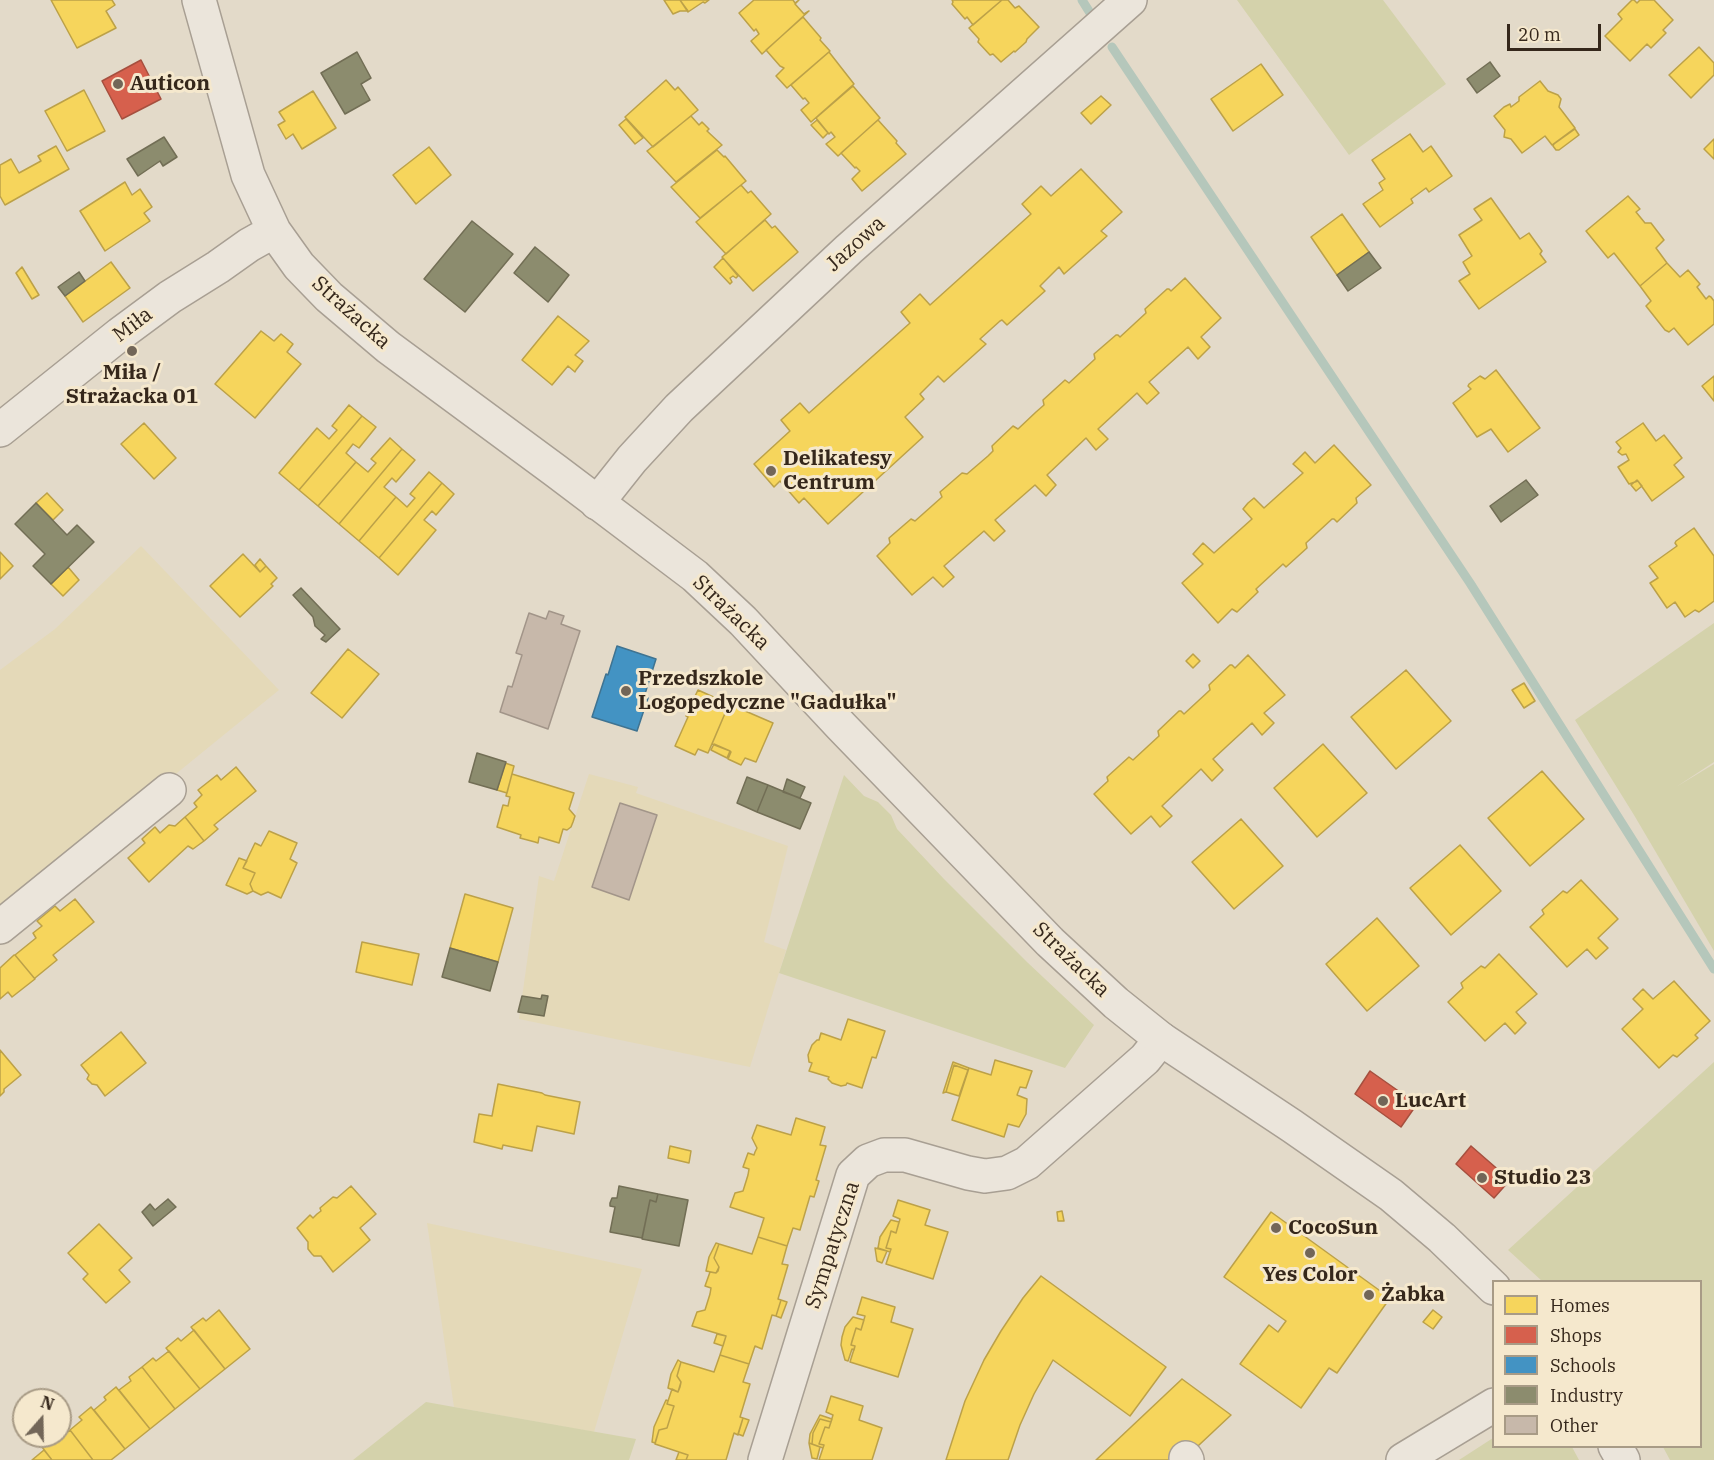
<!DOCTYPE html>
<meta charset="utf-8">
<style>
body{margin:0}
#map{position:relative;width:1714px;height:1460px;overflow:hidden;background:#e3dac9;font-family:"IBM Plex Serif",serif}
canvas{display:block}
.legend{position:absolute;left:1492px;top:1280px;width:210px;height:168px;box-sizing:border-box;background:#f5e8cd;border:2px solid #a89b86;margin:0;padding:8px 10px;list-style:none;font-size:18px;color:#35271b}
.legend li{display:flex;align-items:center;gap:12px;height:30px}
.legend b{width:30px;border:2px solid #a89b86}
.north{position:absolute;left:12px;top:1388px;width:60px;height:60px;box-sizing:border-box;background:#f5e8cd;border:2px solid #a89b86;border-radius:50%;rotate:20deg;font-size:16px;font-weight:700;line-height:24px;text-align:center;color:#35271b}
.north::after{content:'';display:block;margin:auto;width:21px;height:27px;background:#726658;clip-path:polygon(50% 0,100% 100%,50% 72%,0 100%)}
.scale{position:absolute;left:1507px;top:24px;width:94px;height:27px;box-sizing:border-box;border:3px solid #35271b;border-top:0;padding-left:8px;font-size:18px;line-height:21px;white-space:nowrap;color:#35271b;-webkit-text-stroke:4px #f5e8cd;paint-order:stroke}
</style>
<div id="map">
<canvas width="1714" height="1460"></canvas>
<ul class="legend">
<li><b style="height:16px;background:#f6d55c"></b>Homes</li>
<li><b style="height:16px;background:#d6604d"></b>Shops</li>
<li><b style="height:16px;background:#4393c3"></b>Schools</li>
<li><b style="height:16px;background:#8c8c6e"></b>Industry</li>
<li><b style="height:16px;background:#c7b8aa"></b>Other</li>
</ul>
<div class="north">N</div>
<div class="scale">20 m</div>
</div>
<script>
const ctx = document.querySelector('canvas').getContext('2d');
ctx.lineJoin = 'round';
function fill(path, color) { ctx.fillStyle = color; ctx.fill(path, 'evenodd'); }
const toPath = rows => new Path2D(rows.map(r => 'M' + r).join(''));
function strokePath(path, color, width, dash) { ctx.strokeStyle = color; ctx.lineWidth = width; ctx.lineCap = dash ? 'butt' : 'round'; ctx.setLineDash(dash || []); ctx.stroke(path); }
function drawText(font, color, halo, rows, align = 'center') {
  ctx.font = font + ' "IBM Plex Serif",serif'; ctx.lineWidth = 6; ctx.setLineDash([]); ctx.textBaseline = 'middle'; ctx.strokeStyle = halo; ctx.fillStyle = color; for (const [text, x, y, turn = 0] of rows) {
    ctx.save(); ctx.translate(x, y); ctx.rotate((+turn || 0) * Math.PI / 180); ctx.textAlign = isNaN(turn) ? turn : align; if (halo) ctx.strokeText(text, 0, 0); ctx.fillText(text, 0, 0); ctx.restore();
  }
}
fill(toPath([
 [141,546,279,690,0,917,0,670,55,629],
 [589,774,638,787,636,793,788,846,764,942,786,950,750,1067,519,1019,539,876,554,881],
 [427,1223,642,1269,594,1432,454,1407]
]), '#e4d9b8');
fill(toPath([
 [1237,0,1383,0,1446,84,1349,155],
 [1714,623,1714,762,1676,787,1714,764,1714,951,1634,815,1575,720],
 [844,775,864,796,878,802,891,815,897,829,944,879,1027,962,1094,1025,1065,1068,779,973],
 [1714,1062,1714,1460,1670,1460,1663,1447,1700,1446,1700,1282,1542,1281,1508,1250],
 [426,1402,454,1407,636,1439,629,1460,353,1460],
 [1493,1438,1494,1446,1572,1447,1579,1460,1459,1460]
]), '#d4d2ab');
const homes = toPath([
 [51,0,112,0,115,5,106,11,116,28,77,48,51,0],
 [664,0,680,0,688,11,680,11,673,14,664,0],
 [680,0,709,0,705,3,703,2,688,12,680,0],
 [754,0,793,0,795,3,799,0,795,4,804,14,809,11,762,54,751,41,759,34,756,29,754,31,739,13,754,0],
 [952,0,1002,0,973,25,967,17,965,19,952,4,953,2,952,0],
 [1002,0,1008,0,1015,8,1019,6,1039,27,1027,39,1026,42,1015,52,1014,51,1001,62,993,54,990,55,978,42,979,39,969,28,1002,0],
 [1632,0,1634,0,1637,3,1640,0,1654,0,1673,20,1663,30,1666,33,1651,48,1647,44,1630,61,1605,36,1622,19,1618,14,1632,0],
 [803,17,821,38,820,40,830,51,787,88,776,76,784,68,780,66,766,50,803,17],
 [1699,47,1714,63,1714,75,1691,98,1669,75,1699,47],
 [829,52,854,84,811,122,801,110,809,103,805,98,803,99,791,85,829,52],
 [1261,64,1283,95,1233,131,1211,99,1261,64],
 [666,80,675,90,678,87,698,110,653,147,625,117,666,80],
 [1540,81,1548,91,1558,95,1561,99,1559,107,1575,128,1552,145,1545,136,1522,153,1511,139,1504,137,1505,130,1494,116,1504,107,1510,104,1511,107,1519,101,1519,97,1540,81],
 [853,86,880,118,838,156,826,144,835,137,831,132,829,134,816,118,853,86],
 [84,90,105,131,67,151,45,111,84,90],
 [313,91,336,128,302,149,293,134,286,139,278,125,285,121,279,112,313,91],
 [1101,96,1111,105,1091,124,1081,113,1101,96],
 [691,116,699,125,702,122,709,129,707,131,722,145,676,182,647,151,691,116],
 [626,119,643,138,635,144,619,125,626,119],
 [817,120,828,133,823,138,811,125,817,120],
 [878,120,897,141,896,143,906,154,862,191,852,179,860,171,856,167,855,168,841,153,878,120],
 [1575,129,1579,135,1559,150,1556,150,1553,146,1554,144,1575,129],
 [1410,134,1423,152,1431,146,1452,176,1429,192,1426,188,1411,199,1413,203,1380,227,1363,204,1383,190,1379,183,1385,179,1372,160,1410,134],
 [1714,139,1714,159,1704,149,1714,139],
 [56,146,69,169,5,205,0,196,0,165,11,159,19,173,41,161,38,156,56,146],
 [429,147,451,175,416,204,393,175,429,147],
 [717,150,724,157,725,156,746,181,700,218,671,187,717,150],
 [1081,169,1122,212,1101,231,1107,236,1064,274,1059,267,1040,286,1045,291,1007,325,1002,320,1000,321,980,339,986,344,944,382,938,376,920,394,924,399,905,417,923,437,828,524,804,498,799,503,780,481,774,487,754,464,790,431,781,420,800,403,809,413,910,323,901,312,920,294,930,305,1031,214,1022,204,1041,186,1051,196,1081,169],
 [125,182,132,195,140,189,152,207,144,213,150,221,105,251,80,211,125,182],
 [741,185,748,193,751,191,771,214,726,254,696,222,741,185],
 [1628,196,1640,209,1636,212,1645,223,1651,223,1664,240,1656,248,1667,263,1640,286,1614,253,1608,258,1586,231,1628,196],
 [1491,198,1520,239,1529,233,1542,251,1540,254,1546,262,1479,309,1459,281,1470,274,1463,262,1472,256,1459,235,1482,220,1474,209,1491,198],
 [1342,214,1369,252,1337,275,1311,237,1342,214],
 [765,220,772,228,775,226,798,252,753,291,722,257,765,220],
 [723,258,738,276,736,278,733,276,730,278,732,282,730,284,714,267,723,258],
 [111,262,130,288,83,322,65,296,111,262],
 [1667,263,1680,277,1688,270,1700,284,1697,287,1706,299,1709,296,1711,297,1714,301,1714,324,1688,345,1674,328,1669,332,1665,330,1646,306,1651,301,1640,286,1667,263],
 [22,267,39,295,32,299,16,273,22,267],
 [1185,278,1221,318,1201,337,1210,347,1198,359,1188,347,1149,382,1159,393,1147,404,1137,393,1098,429,1108,439,1096,450,1086,438,1047,475,1056,485,1046,496,1035,485,995,520,1005,531,994,541,984,531,944,566,954,577,943,587,933,577,912,595,877,556,890,543,889,538,911,519,915,521,942,497,940,492,947,486,962,473,967,474,988,456,993,451,992,446,1013,426,1018,429,1036,412,1044,405,1043,400,1065,380,1069,383,1095,359,1094,354,1116,335,1118,335,1120,337,1146,313,1145,309,1167,289,1169,289,1171,291,1185,278],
 [558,316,589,341,575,355,583,361,576,370,575,372,568,366,552,385,522,360,558,316],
 [261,331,274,341,281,334,293,344,287,352,301,364,255,418,215,384,261,331],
 [1496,370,1540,428,1508,452,1491,429,1477,437,1453,403,1471,389,1468,386,1469,384,1480,376,1485,379,1496,370],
 [1714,376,1714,401,1702,386,1714,376],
 [349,405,362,416,299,490,279,473,317,428,329,439,337,430,332,426,349,405],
 [362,416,376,427,359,448,353,444,346,453,356,462,318,506,299,490,362,416],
 [144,423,176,458,154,479,121,444,144,423],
 [1643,423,1656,441,1664,435,1682,458,1674,465,1684,477,1652,501,1638,481,1629,484,1618,467,1629,460,1626,454,1622,455,1618,452,1621,448,1616,442,1643,423],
 [390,438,402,449,339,524,318,506,356,462,368,472,376,463,371,459,390,438],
 [1334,445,1371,485,1356,498,1357,503,1337,522,1334,519,1332,519,1306,543,1307,548,1286,567,1283,564,1256,589,1258,592,1237,612,1232,609,1218,623,1182,583,1203,564,1193,554,1203,543,1214,553,1252,519,1243,509,1248,503,1254,498,1264,508,1303,473,1293,464,1305,452,1315,463,1334,445],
 [402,449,415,460,396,482,392,478,384,487,396,497,359,541,339,524,402,449],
 [429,472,442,483,379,558,359,541,396,497,407,507,415,498,410,494,429,472],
 [1637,480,1642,486,1636,491,1631,485,1637,480],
 [442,483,454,494,436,515,432,511,424,520,436,530,398,575,379,558,442,483],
 [47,493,63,510,53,520,36,503,47,493],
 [1694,528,1714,556,1714,601,1699,612,1695,610,1685,617,1675,602,1667,608,1650,583,1658,578,1649,566,1677,546,1675,543,1676,541,1694,528],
 [0,552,13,566,0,579,0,552],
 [243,554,260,572,266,566,277,578,271,584,273,586,240,617,210,586,243,554],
 [260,559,266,566,260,572,255,565,260,559],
 [68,567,79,580,63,596,51,584,68,567],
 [348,649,379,674,342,718,311,693,348,649],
 [1193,654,1200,661,1193,668,1186,661,1193,654],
 [1248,655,1285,695,1264,713,1274,723,1262,735,1252,723,1213,759,1223,770,1212,781,1201,769,1162,806,1172,816,1160,827,1151,816,1131,834,1094,794,1108,781,1107,777,1129,757,1133,760,1159,736,1158,731,1179,711,1181,711,1184,714,1210,690,1209,685,1230,665,1232,665,1235,668,1248,655],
 [1406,670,1451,721,1396,769,1351,717,1406,670],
 [1524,683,1535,701,1524,708,1512,690,1524,683],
 [698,690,729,704,708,753,698,749,695,755,675,746,688,717,686,716,687,713,698,690],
 [720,694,732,700,729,704,717,699,720,694],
 [729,704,773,723,756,762,745,758,741,765,728,759,731,752,730,751,712,744,729,704],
 [714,744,730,751,727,758,711,750,714,744],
 [1323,744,1367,793,1317,837,1274,788,1323,744],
 [505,763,514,766,507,793,497,790,505,763],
 [236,767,256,791,214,825,218,829,204,841,185,817,197,807,194,803,202,795,198,790,217,775,221,780,236,767],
 [1542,771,1584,819,1530,866,1488,818,1542,771],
 [512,774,574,793,569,809,575,816,573,822,571,827,567,830,563,829,559,843,539,837,538,843,535,842,520,838,521,835,497,827,503,805,508,806,510,797,506,796,512,774],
 [185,817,204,841,193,849,188,846,149,882,128,858,145,843,142,839,155,827,160,833,169,825,175,826,185,817],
 [1241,819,1283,866,1234,909,1192,862,1241,819],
 [269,831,297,843,290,859,297,863,281,898,268,892,261,895,253,891,250,884,255,873,243,868,255,843,261,846,269,831],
 [1460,845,1501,891,1451,935,1410,888,1460,845],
 [239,858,247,861,243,868,255,873,250,884,253,891,247,894,226,885,239,858],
 [1581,880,1618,919,1598,938,1608,948,1596,959,1587,949,1567,967,1530,927,1544,914,1542,910,1563,891,1567,893,1581,880],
 [465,894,513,908,498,962,450,948,465,894],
 [75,899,94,922,53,955,57,960,35,978,35,979,15,955,36,938,33,933,42,926,37,921,55,906,60,911,75,899],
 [1377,918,1419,966,1367,1011,1326,964,1377,918],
 [362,942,419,954,412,985,356,972,362,942],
 [1499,954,1537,994,1516,1012,1526,1023,1515,1034,1505,1023,1485,1041,1448,1002,1463,988,1461,983,1481,966,1485,968,1499,954],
 [14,955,15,955,35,979,12,997,8,992,0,999,0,968,14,955],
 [1674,981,1710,1021,1695,1035,1698,1038,1677,1057,1673,1055,1659,1068,1622,1029,1643,1009,1633,999,1643,989,1653,999,1674,981],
 [848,1019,885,1031,876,1058,872,1057,862,1088,847,1083,846,1085,841,1086,832,1083,828,1079,829,1077,809,1071,812,1063,809,1062,808,1055,812,1045,817,1040,819,1040,821,1033,841,1040,848,1019],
 [121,1032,146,1063,105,1096,97,1085,92,1084,87,1079,89,1075,81,1065,121,1032],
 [0,1050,21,1075,4,1089,4,1092,0,1096,0,1050],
 [995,1060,1032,1071,1026,1088,1020,1087,1017,1095,1027,1099,1026,1114,1019,1127,1008,1124,1004,1137,952,1120,969,1068,991,1075,995,1060],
 [953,1062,969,1068,968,1070,954,1065,946,1092,943,1093,953,1062],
 [954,1065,968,1070,959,1096,946,1092,954,1065],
 [498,1084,542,1093,545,1095,580,1102,574,1134,537,1126,532,1151,503,1145,502,1149,474,1142,479,1114,492,1116,498,1084],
 [796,1118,825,1127,820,1145,826,1146,816,1180,819,1181,814,1197,810,1196,800,1230,793,1228,787,1246,758,1237,764,1218,730,1207,735,1193,743,1191,748,1175,749,1169,743,1167,748,1153,754,1155,755,1152,757,1148,752,1138,757,1125,791,1135,796,1118],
 [670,1146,691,1151,689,1163,668,1158,670,1146],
 [351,1186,376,1214,360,1228,370,1240,333,1272,321,1256,314,1256,312,1254,308,1249,308,1242,297,1228,310,1215,313,1218,317,1214,321,1211,320,1208,333,1197,337,1198,351,1186],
 [898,1200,930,1210,925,1225,948,1232,933,1279,886,1264,891,1249,886,1248,890,1235,891,1231,896,1233,900,1219,893,1216,898,1200],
 [1062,1211,1064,1221,1058,1221,1057,1212,1062,1211],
 [1271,1212,1390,1298,1337,1373,1329,1368,1301,1408,1240,1364,1269,1325,1278,1332,1286,1321,1224,1277,1271,1212],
 [891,1220,899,1222,896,1233,891,1231,890,1235,886,1248,891,1249,890,1252,878,1248,880,1237,891,1220],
 [99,1224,132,1258,119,1270,130,1282,106,1303,83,1279,88,1274,68,1253,99,1224],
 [758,1237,787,1246,782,1264,788,1265,778,1299,781,1300,776,1316,772,1315,762,1349,755,1346,749,1364,720,1355,726,1336,692,1326,697,1312,705,1310,710,1294,711,1288,705,1286,710,1272,716,1273,718,1271,719,1267,714,1258,719,1244,752,1254,758,1237],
 [716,1243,719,1244,714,1258,719,1267,716,1273,706,1271,709,1257,716,1243],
 [875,1248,887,1251,882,1263,877,1261,875,1248],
 [1041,1276,1166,1367,1130,1416,1053,1360,1034,1394,1020,1425,1008,1460,946,1460,965,1401,984,1360,1001,1331,1023,1298,1041,1276],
 [862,1297,895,1307,891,1322,913,1329,898,1377,850,1362,855,1346,851,1345,852,1341,856,1328,861,1330,865,1316,857,1314,862,1297],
 [781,1300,787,1302,781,1318,776,1316,781,1300],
 [219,1310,250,1349,225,1369,191,1327,203,1318,206,1321,219,1310],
 [1433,1310,1442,1317,1433,1329,1423,1322,1433,1310],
 [853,1317,864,1320,861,1330,856,1328,851,1345,855,1346,854,1350,852,1349,848,1361,845,1360,841,1345,842,1337,845,1327,853,1317],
 [194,1330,225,1369,200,1389,166,1348,178,1338,181,1341,194,1330],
 [717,1334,726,1336,723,1346,714,1343,717,1334],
 [169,1351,200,1389,175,1409,142,1367,153,1358,156,1361,169,1351],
 [720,1355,749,1364,743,1382,750,1384,740,1417,743,1418,738,1435,734,1433,726,1460,686,1460,688,1455,655,1444,659,1430,667,1428,672,1412,674,1406,667,1404,672,1389,678,1392,680,1387,681,1382,677,1376,681,1362,714,1372,720,1355],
 [678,1360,681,1362,677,1376,681,1382,678,1392,668,1388,671,1374,678,1360],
 [142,1367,175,1409,150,1429,119,1390,131,1381,129,1377,142,1367],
 [1182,1379,1231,1415,1183,1460,1096,1460,1182,1379],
 [116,1387,150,1429,125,1449,94,1410,106,1400,104,1397,116,1387],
 [831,1396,863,1406,859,1420,882,1428,872,1460,819,1460,824,1445,819,1444,825,1427,829,1428,833,1415,826,1412,831,1396],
 [666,1400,668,1401,667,1404,674,1406,672,1412,667,1428,659,1430,655,1443,652,1442,654,1427,666,1400],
 [91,1407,125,1449,111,1460,93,1460,70,1430,82,1420,79,1417,91,1407],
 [820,1415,832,1419,831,1422,820,1419,813,1433,812,1444,809,1443,810,1434,820,1415],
 [743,1418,749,1420,743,1436,738,1434,743,1418],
 [820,1419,831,1422,829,1428,825,1427,819,1444,824,1445,823,1448,812,1444,813,1433,820,1419],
 [70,1430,93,1460,52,1460,42,1447,54,1437,56,1441,70,1430],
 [809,1443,820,1447,817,1459,812,1458,809,1443],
 [44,1450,52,1460,32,1460,44,1450],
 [679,1452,688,1455,686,1460,676,1460,679,1452]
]);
fill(homes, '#f6d55c');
strokePath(homes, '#bca148', 1.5);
const shops = toPath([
 [141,60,161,99,122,119,102,81,141,60],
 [1370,1071,1417,1104,1401,1127,1355,1094,1370,1071],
 [1471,1146,1510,1180,1494,1198,1456,1164,1471,1146]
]);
fill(shops, '#d6604d');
strokePath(shops, '#a64f3e', 1.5);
const schools = toPath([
 [617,646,656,659,644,697,648,698,637,731,592,717,606,674,608,675,617,646]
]);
fill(schools, '#4393c3');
strokePath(schools, '#3f7391', 1.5);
const industry = toPath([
 [357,52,371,78,361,84,370,100,345,114,321,73,357,52],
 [1490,62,1500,76,1477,93,1467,79,1490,62],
 [164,137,177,157,163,166,160,161,138,176,127,159,164,137],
 [472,221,513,254,465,312,424,279,472,221],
 [535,247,569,275,548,302,514,273,535,247],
 [1369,252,1381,268,1348,291,1337,275,1369,252],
 [79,272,85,281,65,296,58,287,79,272],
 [1526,480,1538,495,1501,522,1490,506,1526,480],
 [36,503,67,535,77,525,94,542,51,584,33,566,45,554,15,524,36,503],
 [301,588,340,629,326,642,321,639,325,635,315,626,313,617,293,595,301,588],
 [477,753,506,762,497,790,469,782,477,753],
 [747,777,768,785,757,812,737,803,747,777],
 [787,779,805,787,800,798,783,792,787,779],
 [768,785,811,803,800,829,757,812,768,785],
 [450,948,498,962,490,991,442,977,450,948],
 [542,995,548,996,544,1016,518,1012,522,996,541,999,542,995],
 [619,1186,658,1194,656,1202,650,1200,642,1238,610,1232,615,1207,610,1206,610,1203,612,1198,617,1198,619,1186],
 [658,1194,688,1200,679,1246,642,1239,650,1200,656,1202,658,1194],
 [168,1199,176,1207,153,1226,142,1212,150,1204,155,1210,168,1199]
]);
fill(industry, '#8c8c6e');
strokePath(industry, '#726e55', 1.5);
strokePath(toPath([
 [1082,0,1092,16],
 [1112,47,1470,583,1714,969]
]), '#b5c7bb', 9);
const building = toPath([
 [549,611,564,616,561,624,580,631,548,729,500,712,508,686,512,687,522,655,516,653,529,613,546,619,549,611],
 [620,803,657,815,629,900,592,887,620,803]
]);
fill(building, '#c7b8aa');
strokePath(building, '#a29589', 1.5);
const minor = toPath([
 [597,503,632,459,679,408,849,249,1130,0],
 [0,927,169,790],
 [1186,1458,1187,1460],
 [765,1460,853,1175,868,1161,884,1155,905,1155,968,1173,985,1176,1007,1173,1027,1163,1145,1059,1161,1039],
 [1403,1460,1494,1405]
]);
const tertiary = toPath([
 [199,0,248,175,274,231,299,266,329,297,388,347,556,471,695,576,743,621,841,726,1050,942,1116,1003,1161,1039,1292,1126,1391,1195,1442,1238,1494,1288],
 [0,430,120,334,170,297,218,267,249,245,274,231],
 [1615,1446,1623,1460]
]);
strokePath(minor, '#a89f93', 36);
strokePath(tertiary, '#a89f93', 36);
strokePath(minor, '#ebe5db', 33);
strokePath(tertiary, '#ebe5db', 33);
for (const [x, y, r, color] of [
 [118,84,6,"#726658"],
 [132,351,6,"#726658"],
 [771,471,6,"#726658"],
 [626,691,6,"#726658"],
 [1383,1101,6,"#726658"],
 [1482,1178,6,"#726658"],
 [1276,1228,6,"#726658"],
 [1310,1253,6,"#726658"],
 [1369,1295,6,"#726658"]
]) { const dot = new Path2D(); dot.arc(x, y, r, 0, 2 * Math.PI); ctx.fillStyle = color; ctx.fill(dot); strokePath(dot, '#f5e8cd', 2); }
drawText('bold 21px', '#35271b', '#f5e8cd', [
 ["Auticon",130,84],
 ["Miła /",132,373,"center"],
 ["Strażacka 01",132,397,"center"],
 ["Delikatesy",783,459],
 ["Centrum",783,483],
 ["Przedszkole",638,679],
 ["Logopedyczne \"Gadułka\"",638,703],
 ["LucArt",1395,1101],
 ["Studio 23",1494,1178],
 ["CocoSun",1288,1228],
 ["Yes Color",1310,1275,"center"],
 ["Żabka",1381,1295]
], 'left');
drawText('21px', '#35271b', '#f5e8cd', [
 ["Jazowa",856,244,-42],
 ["Strażacka",351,313,42],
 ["Miła",133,325,-37],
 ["Strażacka",731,613,44],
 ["Strażacka",1071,960,44],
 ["Sympatyczna",833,1245,-72]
]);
</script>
